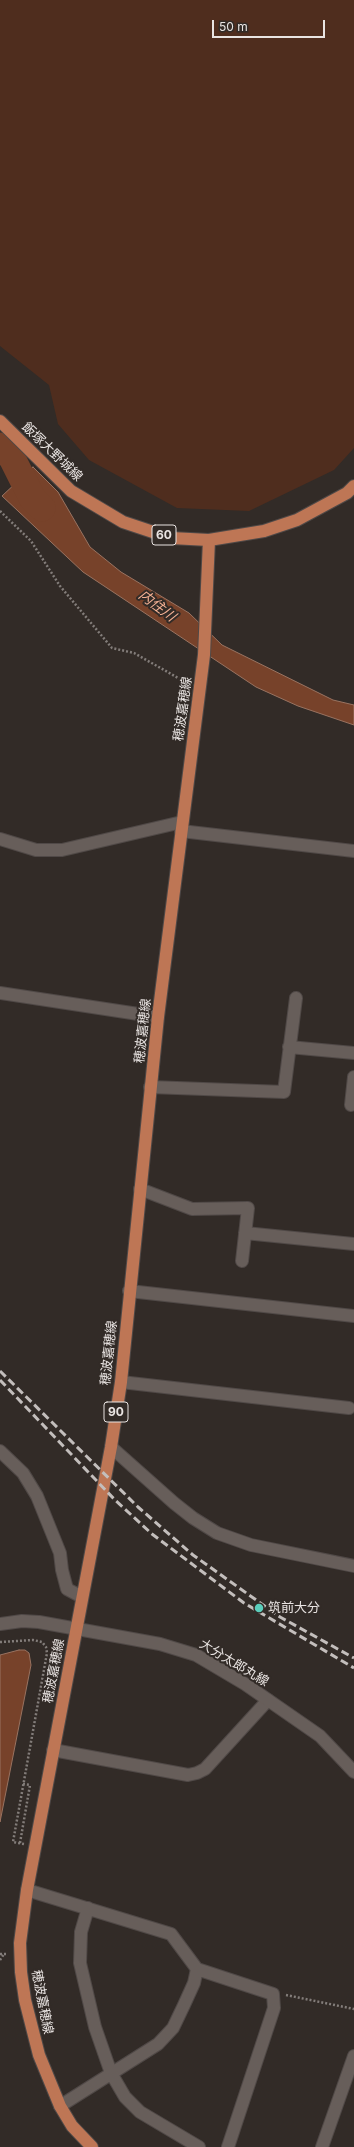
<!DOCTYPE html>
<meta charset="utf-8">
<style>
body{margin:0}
#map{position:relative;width:354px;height:2147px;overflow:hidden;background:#322b27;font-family:Inter,sans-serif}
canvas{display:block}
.scale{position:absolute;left:212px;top:20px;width:113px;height:18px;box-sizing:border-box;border:2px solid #e9e4e2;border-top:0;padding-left:5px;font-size:12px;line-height:14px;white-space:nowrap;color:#e9e4e2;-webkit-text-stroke:3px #322b27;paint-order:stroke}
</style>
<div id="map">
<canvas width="354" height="2147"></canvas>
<div class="scale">50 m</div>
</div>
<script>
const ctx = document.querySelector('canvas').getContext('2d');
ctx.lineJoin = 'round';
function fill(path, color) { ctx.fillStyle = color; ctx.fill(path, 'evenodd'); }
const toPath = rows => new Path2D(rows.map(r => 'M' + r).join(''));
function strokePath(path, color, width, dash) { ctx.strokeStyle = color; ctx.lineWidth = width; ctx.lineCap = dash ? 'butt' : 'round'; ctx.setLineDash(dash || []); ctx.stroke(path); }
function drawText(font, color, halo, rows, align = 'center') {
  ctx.font = font + ' Inter,"Noto Sans JP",sans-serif'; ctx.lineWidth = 4; ctx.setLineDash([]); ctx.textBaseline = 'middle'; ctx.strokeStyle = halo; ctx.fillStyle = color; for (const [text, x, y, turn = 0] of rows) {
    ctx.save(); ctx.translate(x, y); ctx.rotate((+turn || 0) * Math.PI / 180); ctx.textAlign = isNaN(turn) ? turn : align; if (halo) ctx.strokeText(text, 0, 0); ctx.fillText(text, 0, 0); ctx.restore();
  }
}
fill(toPath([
 [0,0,354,0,354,448,334,470,249,511,177,508,89,460,58,424,49,385,0,346]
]), '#4f2d1e');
const water = toPath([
 [33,467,58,492,90,547,121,572,189,613,222,645,333,700,354,705,354,725,298,706,256,687,83,572,2,496,33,467],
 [19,1650,25,1650,29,1653,31,1665,0,1822,0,1655,19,1650]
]);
fill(water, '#77422a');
strokePath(water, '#997361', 1);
strokePath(toPath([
 [0,446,12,458,32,498,42,508]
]), '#77422a', 27);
const street = toPath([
 [181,831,354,851],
 [0,839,36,850,62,850,182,822],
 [0,993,158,1017],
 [289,1047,354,1053],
 [150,1087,284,1092,296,998],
 [351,1105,354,1077],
 [140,1189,192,1209,248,1208,242,1261],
 [245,1233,354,1244],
 [129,1291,354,1316],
 [121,1382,349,1408],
 [111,1447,174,1503,193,1518,217,1533,251,1545,354,1566],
 [0,1451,23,1473,37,1496,60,1553,62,1570,67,1589,82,1597],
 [53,1750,188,1775,197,1773,205,1769,268,1700],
 [27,1890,171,1934,197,1969,273,1994,274,2008,228,2147],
 [88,1908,81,1932,80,1963,95,2027,111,2073,125,2097,140,2112,199,2147],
 [60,2106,158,2044,173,2028,184,2005,194,1983,197,1969],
 [322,2147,354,2056]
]);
const secondary = toPath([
 [0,1624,22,1621,39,1622,160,1644,196,1655,245,1684,320,1736,354,1772]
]);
const primary = toPath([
 [0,421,71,491,123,522,171,538,209,540,264,531,297,520,347,493,354,486],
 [92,2147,72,2126,60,2106,39,2055,25,2000,21,1972,20,1943,27,1890,111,1447,121,1382,158,1017,204,655,209,540]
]);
strokePath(street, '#504947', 14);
strokePath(secondary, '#504947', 14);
strokePath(primary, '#504947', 14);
strokePath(toPath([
 [0,511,31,541,60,586,112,648,134,653,187,683],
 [0,1642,33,1640,42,1642,46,1647,47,1653,13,1842,24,1844],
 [20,1843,30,1785,23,1784],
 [0,1954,7,1954],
 [0,1960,4,1954],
 [286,1995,354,2009]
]), '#837d7a', 2.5, [2, 2]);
strokePath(street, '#675e5a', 12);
strokePath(secondary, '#675e5a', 12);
strokePath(primary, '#be7655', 12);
strokePath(toPath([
 [0,1371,138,1507,193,1555,280,1617,354,1658],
 [0,1380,115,1500,152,1534,244,1603,354,1668]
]), '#c3bebc', 3, [8, 4]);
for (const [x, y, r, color] of [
 [259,1608,5,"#5bcebc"]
]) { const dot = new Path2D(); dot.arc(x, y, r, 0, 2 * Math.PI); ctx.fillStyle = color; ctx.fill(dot); strokePath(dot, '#322b27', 1.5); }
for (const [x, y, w] of [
 [164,535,24],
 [116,1412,24]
]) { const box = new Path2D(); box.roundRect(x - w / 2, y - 10, w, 20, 3); ctx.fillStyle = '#322b27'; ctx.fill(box); strokePath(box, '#e9e4e2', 1); }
drawText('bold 12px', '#e9e4e2', null, [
 ["60",164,535],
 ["90",116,1412]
]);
drawText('13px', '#e9e4e2', '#322b27', [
 ["飯塚大野城線",52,452,44],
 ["穂波嘉穂線",183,709,-82],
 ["穂波嘉穂線",143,1031,-84],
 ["穂波嘉穂線",109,1353,-84],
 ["大分太郎丸線",234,1663,31],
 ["穂波嘉穂線",54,1671,-79],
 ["穂波嘉穂線",42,2002,79]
]);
drawText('13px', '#e9e4e2', '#322b27', [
 ["筑前大分",268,1608]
], 'left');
drawText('italic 14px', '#f5b194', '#322b27', [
 ["内住川",157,606,37]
]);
</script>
